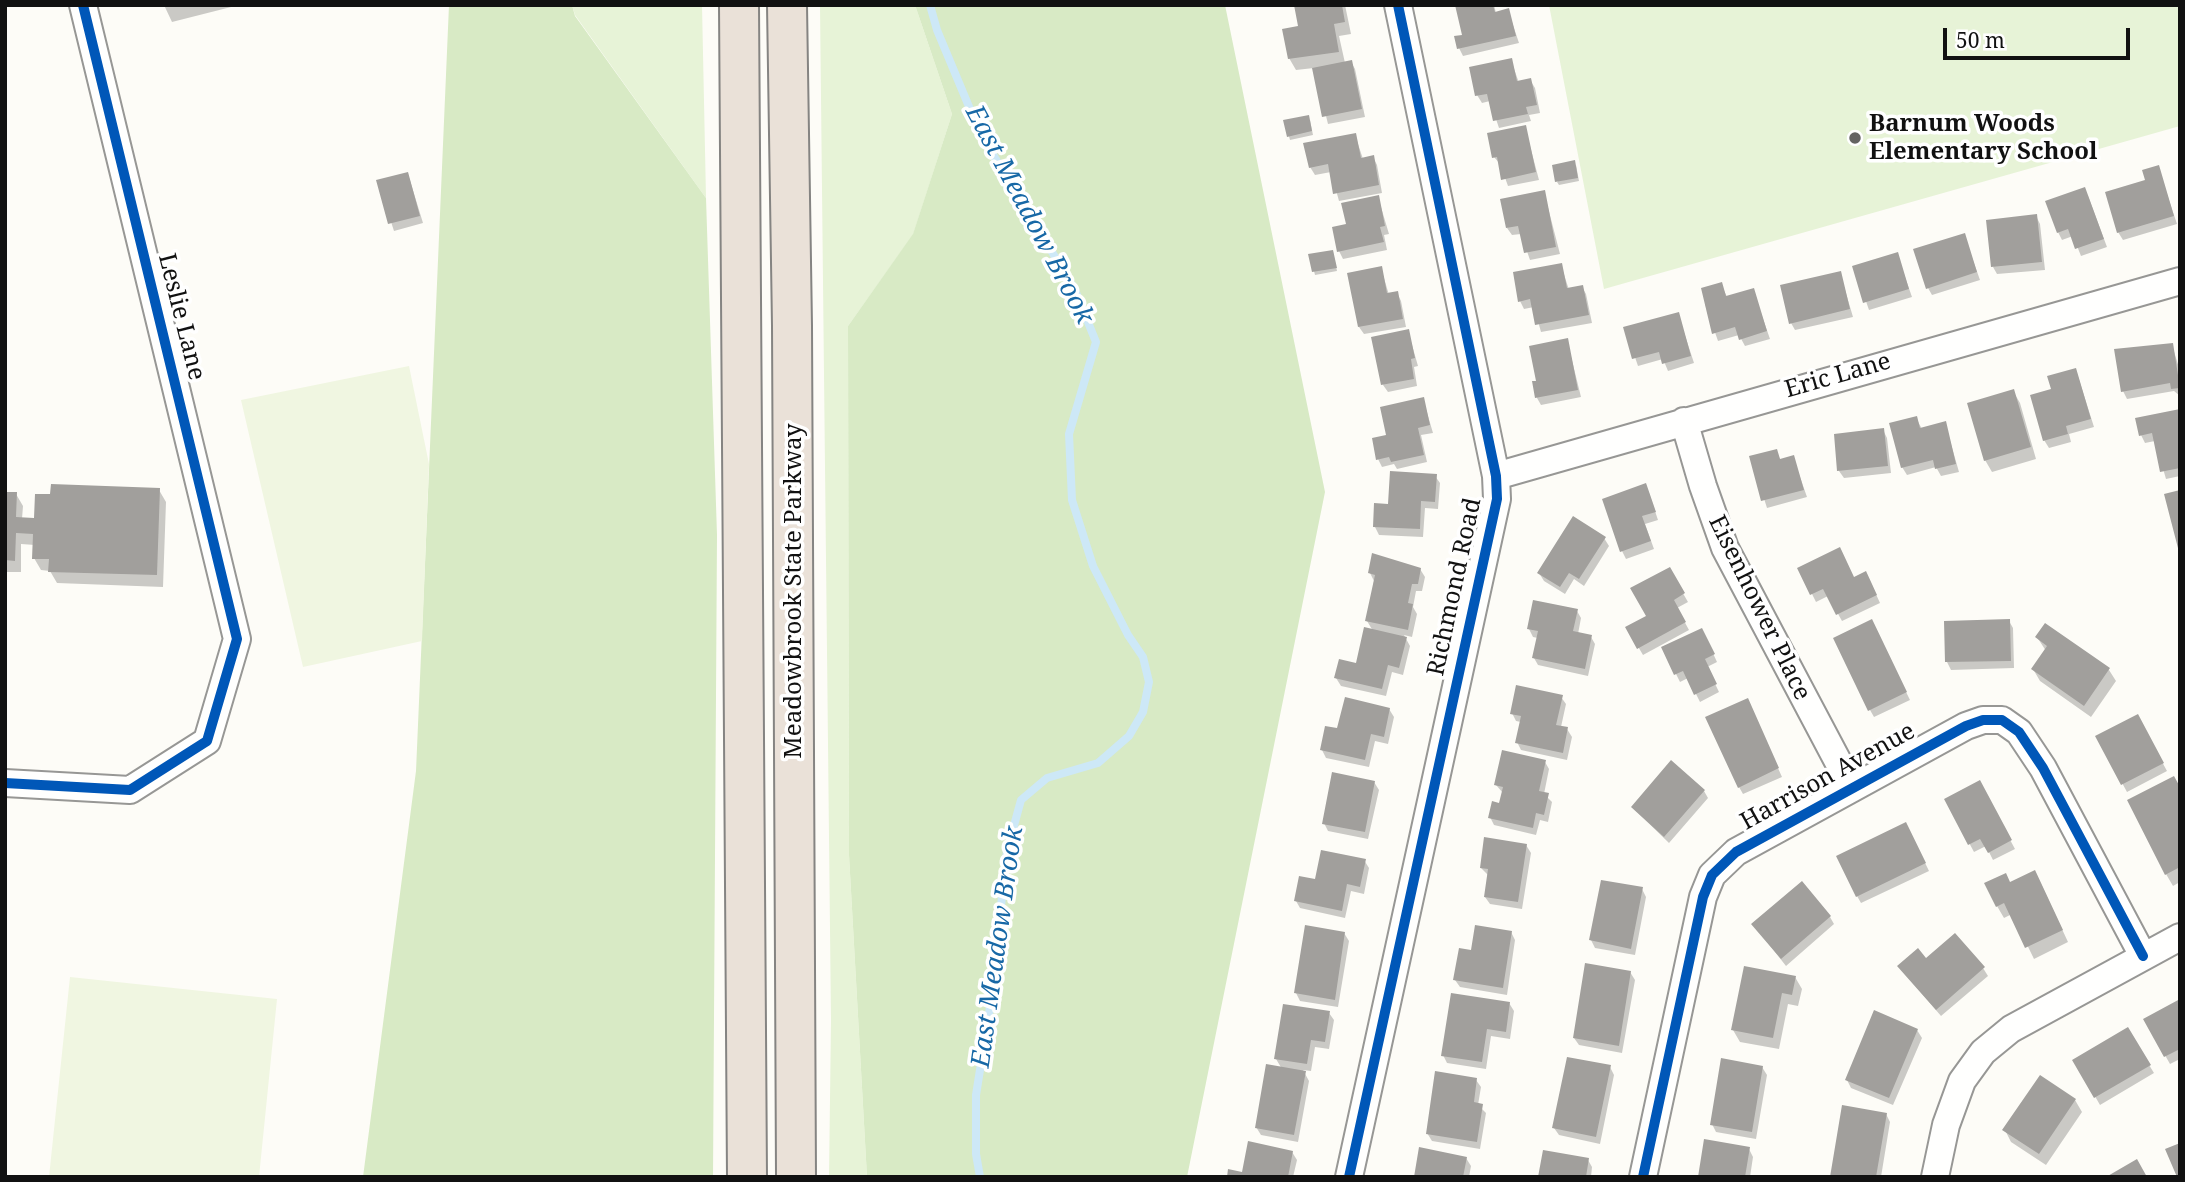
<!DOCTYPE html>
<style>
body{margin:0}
#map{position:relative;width:2185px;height:1182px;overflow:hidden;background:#fdfcf7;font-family:"Noto Serif",serif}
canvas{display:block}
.frame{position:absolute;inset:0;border:7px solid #111;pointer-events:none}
.scale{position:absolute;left:1943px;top:28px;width:187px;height:32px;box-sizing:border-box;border:4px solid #111;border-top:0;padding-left:9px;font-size:21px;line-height:24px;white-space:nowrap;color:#111;-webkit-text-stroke:5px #fff;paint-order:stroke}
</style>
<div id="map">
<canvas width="2185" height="1182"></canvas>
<div class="frame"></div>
<div class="scale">50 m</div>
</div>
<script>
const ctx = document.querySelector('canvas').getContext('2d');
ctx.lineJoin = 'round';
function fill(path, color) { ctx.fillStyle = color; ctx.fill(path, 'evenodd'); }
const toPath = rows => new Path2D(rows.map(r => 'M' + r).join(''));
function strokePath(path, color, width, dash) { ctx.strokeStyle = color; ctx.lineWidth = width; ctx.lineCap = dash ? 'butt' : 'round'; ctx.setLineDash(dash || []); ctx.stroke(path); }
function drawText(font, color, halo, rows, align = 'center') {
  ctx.font = font + ' "Noto Serif",serif'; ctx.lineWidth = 7; ctx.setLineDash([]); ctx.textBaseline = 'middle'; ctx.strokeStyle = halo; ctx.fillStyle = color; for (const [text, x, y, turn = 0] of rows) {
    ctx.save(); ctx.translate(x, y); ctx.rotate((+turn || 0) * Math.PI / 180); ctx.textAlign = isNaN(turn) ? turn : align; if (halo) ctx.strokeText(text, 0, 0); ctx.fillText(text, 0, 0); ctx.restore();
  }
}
fill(toPath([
 [572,5,702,5,706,198,575,15],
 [820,5,915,5,952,114,913,235,848,326,849,855,867,1177,829,1177,831,1021],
 [1549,5,2180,5,2180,126,1604,289]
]), '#e7f3d7');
fill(toPath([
 [449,5,572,5,575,16,706,198,717,535,713,1177,363,1177,416,771],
 [915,5,1225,5,1325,492,1187,1177,867,1177,849,855,848,326,913,234,952,114]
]), '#d8eac5');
fill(toPath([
 [409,366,429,464,422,641,303,667,241,400],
 [70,977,277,999,259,1177,49,1177]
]), '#f0f6e1');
fill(toPath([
 [164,5,239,5,172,22],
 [1296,5,1345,5,1351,34,1339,36,1345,63,1351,62,1355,69,1365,117,1328,124,1314,68,1296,70,1289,58,1300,27],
 [1457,5,1494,5,1496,13,1508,10,1519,43,1463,56,1459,48,1464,36],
 [1511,60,1519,83,1530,80,1535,88,1540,113,1529,115,1531,121,1499,128,1490,101,1482,103,1477,95],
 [1310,120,1313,135,1290,140,1285,122],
 [1525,127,1539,180,1508,186,1500,164,1494,157],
 [1355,135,1363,159,1373,157,1377,165,1382,193,1339,201,1331,172,1315,175,1310,167],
 [1576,165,1579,181,1559,185,1557,182],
 [2158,167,2177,224,2123,240,2118,232],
 [408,174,423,223,394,231,378,182],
 [1544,192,1560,254,1530,260,1521,234,1512,235,1507,228],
 [2088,196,2107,247,2081,256,2073,236,2062,240,2058,232],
 [1378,197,1389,234,1384,235,1387,250,1343,259,1339,251,1348,225],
 [2036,216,2040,224,2045,270,1997,274,1993,267],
 [1964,235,1980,280,1932,295,1928,288],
 [1333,252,1337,271,1315,275,1310,255],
 [1897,254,1912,297,1869,310,1854,267],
 [1561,265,1569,290,1582,287,1586,294,1592,323,1541,332,1534,307,1524,309,1520,301],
 [1381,268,1389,295,1397,293,1401,301,1406,327,1364,334,1359,327,1349,274],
 [1840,273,1853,317,1795,330,1791,323],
 [1721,284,1727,297,1753,290,1770,339,1745,346,1739,335,1718,341,1705,304],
 [1678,314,1694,363,1668,371,1663,359,1638,366,1625,328],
 [1408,331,1418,366,1414,367,1417,386,1388,392,1383,385],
 [1567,340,1581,397,1541,405,1537,398,1538,382],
 [2172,345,2180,371,2180,396,2174,391,2127,399,2123,391],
 [2076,370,2094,427,2069,434,2071,442,2049,448,2044,440,2053,390],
 [2013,391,2020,403,2036,459,1992,472,1985,460],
 [1423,399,1433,433,1421,435,1427,462,1397,469,1394,464,1382,467,1378,459,1388,436],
 [2180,410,2180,476,2166,479,2155,441,2145,443,2141,435],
 [1916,418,1922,429,1945,423,1959,472,1941,476,1936,467,1907,475,1902,467],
 [1883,430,1887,438,1891,473,1844,478,1839,471,1836,435],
 [1776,451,1781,461,1793,457,1807,497,1767,508,1751,458],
 [1435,476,1440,483,1438,509,1425,508,1423,537,1379,535,1375,527,1390,506],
 [159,490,166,502,163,587,57,583,50,571,41,570,34,558,35,545,21,544,21,572,5,572,5,494,16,494,23,506,22,519,35,520],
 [1649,493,1658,520,1645,524,1654,549,1626,559,1622,551],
 [1604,538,1609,546,1584,586,1574,579,1565,594,1544,581,1539,573],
 [1799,568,1870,581,1880,603,1842,621,1828,596,1816,602],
 [1420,569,1425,577,1422,591,1416,591,1413,607,1417,614,1412,637,1404,635,1410,646,1403,675,1392,672,1386,696,1341,686,1336,678,1357,665,1373,631,1367,621,1374,581,1370,573],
 [1669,569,1688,602,1677,608,1689,630,1643,655,1627,628,1648,617],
 [1577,611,1581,618,1578,634,1591,637,1595,644,1588,676,1538,665,1534,658,1538,638,1533,637,1529,629],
 [2009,621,2013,628,2014,668,1951,670,1947,662],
 [1875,629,1910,700,1874,717,1870,710],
 [2037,637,2109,670,2116,681,2091,717,2040,681,2033,669,2046,651],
 [1706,638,1717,662,1707,667,1719,692,1700,702,1688,678,1680,682,1663,648],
 [1561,697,1566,704,1561,727,1567,729,1572,737,1567,760,1521,750,1517,742,1521,722,1516,721,1512,713],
 [1751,708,1782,777,1743,794,1739,787],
 [1389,709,1394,717,1388,744,1375,741,1369,767,1326,758,1322,750,1339,731],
 [2137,716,2167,771,2127,792,2097,737],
 [1545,762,1549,769,1544,794,1552,802,1548,822,1540,820,1536,835,1494,825,1490,817,1501,805,1503,793,1496,785],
 [1374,782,1379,790,1368,839,1328,831,1324,823],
 [1979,782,2015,849,1993,860,1986,846,1974,852,1946,800],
 [2180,789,2180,882,2173,886,2166,874],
 [1704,791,1708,798,1669,843,1633,808],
 [1910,832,1929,871,1861,903,1857,896],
 [1526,845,1531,853,1522,909,1490,904,1485,897,1489,876,1481,868],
 [1364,860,1369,868,1364,894,1351,891,1345,918,1300,908,1296,901,1316,881],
 [2010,884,2041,884,2068,942,2034,959,2012,914,2004,918,1997,906],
 [1642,889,1646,897,1635,955,1595,948,1591,940],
 [1830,917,1834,924,1786,966,1753,924],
 [1511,932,1515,940,1507,995,1460,987,1455,980,1473,952],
 [1344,933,1349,941,1338,1007,1300,1001,1296,993],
 [1926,960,1983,968,1988,976,1941,1016,1899,967],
 [1630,972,1635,980,1622,1053,1579,1045,1574,1038],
 [1795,977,1802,989,1798,1006,1788,1004,1779,1049,1740,1042,1733,1030],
 [2180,1001,2180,1059,2170,1064,2145,1020],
 [1509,1003,1514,1011,1510,1039,1491,1036,1486,1069,1447,1063,1443,1055],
 [1329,1013,1334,1020,1329,1049,1315,1047,1311,1071,1303,1070,1309,1081,1298,1142,1261,1135,1256,1127,1282,1069,1276,1059],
 [2127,1029,2154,1073,2100,1105,2074,1060],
 [1917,1030,1922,1038,1893,1105,1851,1088,1847,1080],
 [1610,1067,1614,1075,1600,1144,1559,1135,1554,1128],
 [1762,1067,1767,1075,1756,1139,1716,1132,1712,1124],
 [1476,1080,1481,1087,1478,1105,1486,1113,1480,1149,1432,1141,1427,1133],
 [2075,1100,2082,1112,2046,1165,2011,1142,2005,1130],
 [1886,1114,1890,1122,1881,1177,1831,1177],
 [1749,1149,1753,1157,1750,1177,1700,1177],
 [1292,1152,1297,1160,1293,1177,1229,1177,1244,1174],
 [1466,1158,1471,1166,1469,1177,1415,1177],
 [1588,1160,1592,1167,1591,1177,1540,1177]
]), '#0003');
strokePath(toPath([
 [930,5,937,30,980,133,1075,290,1096,342,1069,434,1072,500,1093,566,1128,635,1143,657,1149,682,1143,712,1129,736,1098,763,1047,778,1021,800,1007,851,990,1007,976,1095,976,1154,980,1177]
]), '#cde8f7', 8);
fill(toPath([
 [1294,5,1342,5,1345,22,1334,24,1339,52,1288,59,1282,29,1298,26],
 [1455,5,1493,5,1495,12,1509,8,1516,36,1457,49,1454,36,1462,35],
 [1512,58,1517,81,1531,78,1537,105,1526,107,1528,114,1493,121,1487,94,1475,96,1469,67],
 [1352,60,1362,109,1322,117,1312,68],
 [1309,115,1312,131,1287,137,1283,120],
 [1526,125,1536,172,1501,180,1497,157,1492,158,1487,133],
 [1356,133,1361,158,1374,155,1379,185,1333,194,1328,164,1309,168,1303,143],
 [1575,160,1578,178,1555,182,1552,165],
 [2159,165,2174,216,2117,233,2105,192,2145,180,2142,170],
 [408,172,420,216,388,224,376,180],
 [2085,187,2104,239,2075,249,2068,229,2057,233,2045,201],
 [1545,190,1556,247,1524,253,1518,226,1506,228,1500,199],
 [1379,195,1385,226,1380,227,1384,242,1337,252,1332,227,1346,224,1341,203],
 [2037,214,2042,262,1991,267,1986,220],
 [1965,233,1977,272,1926,289,1913,249],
 [1333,250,1337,268,1312,272,1308,254],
 [1898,252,1909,289,1863,303,1852,266],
 [1562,263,1567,288,1583,285,1589,315,1535,325,1530,299,1518,302,1513,272],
 [1382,266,1387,293,1398,291,1403,319,1358,327,1347,273],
 [1841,271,1850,309,1789,324,1780,285],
 [1722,282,1726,296,1754,288,1767,331,1739,340,1735,327,1712,334,1701,288],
 [1679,312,1691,356,1662,364,1659,352,1632,359,1623,327],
 [1409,329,1415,358,1411,359,1414,379,1381,385,1371,337],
 [1568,338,1578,390,1535,398,1532,381,1536,381,1529,346],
 [2173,343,2180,388,2171,389,2170,383,2121,392,2114,349],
 [2076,368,2091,419,2066,426,2068,434,2043,441,2030,395,2051,389,2047,376],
 [2014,389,2031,447,1984,461,1967,403],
 [1424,397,1430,425,1418,428,1424,455,1391,462,1389,457,1376,460,1372,438,1386,435,1380,407],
 [2180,409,2180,468,2160,472,2152,433,2139,436,2135,418],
 [1917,416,1920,428,1946,421,1956,464,1935,469,1933,460,1901,468,1889,423],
 [1884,428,1888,466,1837,471,1834,434],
 [1777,449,1780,459,1794,455,1804,490,1761,501,1749,456],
 [1390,471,1437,474,1435,502,1421,501,1420,529,1373,527,1374,503,1388,504],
 [1646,483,1656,512,1642,516,1651,541,1620,552,1602,499],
 [51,484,160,488,157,575,48,572,49,559,32,559,33,534,16,533,15,561,5,560,5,492,17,492,16,517,34,518,35,494,50,494],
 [2180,490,2180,552,2179,552,2164,494],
 [1573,516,1606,537,1579,579,1569,573,1560,587,1537,573],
 [1840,547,1854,577,1866,571,1877,595,1836,615,1823,589,1810,595,1797,568],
 [1372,553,1421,568,1418,584,1412,584,1408,603,1413,604,1408,630,1365,621,1375,575,1368,573],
 [1670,567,1685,593,1674,600,1686,622,1637,649,1625,627,1646,616,1630,588],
 [1533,600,1578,609,1573,631,1592,635,1585,669,1532,658,1538,631,1527,629],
 [1872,619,1907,692,1868,711,1833,638],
 [2010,619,2011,661,1945,662,1944,621],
 [2045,623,2110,668,2084,706,2031,669,2047,646,2035,637],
 [1364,627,1407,637,1399,668,1388,665,1382,689,1334,678,1339,659,1356,663],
 [1702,628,1715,654,1705,659,1717,684,1694,695,1683,671,1674,675,1661,647],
 [1516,685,1563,695,1556,725,1568,727,1563,753,1515,743,1521,716,1510,714],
 [1345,697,1390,708,1384,737,1371,734,1365,760,1320,750,1325,726,1337,728],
 [1748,698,1779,768,1738,788,1705,717],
 [2138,714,2164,763,2121,785,2095,736],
 [1502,750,1546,760,1539,791,1549,793,1544,815,1536,813,1533,828,1488,818,1492,801,1499,803,1503,787,1494,785],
 [1671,760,1705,790,1664,837,1631,807],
 [1332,772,1375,781,1365,832,1322,824],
 [2174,776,2180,787,2180,867,2165,875,2127,800],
 [1980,780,2012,840,1988,853,1980,839,1968,845,1944,799],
 [1906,822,1926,863,1856,897,1836,856],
 [1484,837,1527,844,1518,902,1484,897,1488,869,1480,868],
 [1321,850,1366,859,1360,887,1347,884,1342,911,1294,901,1299,876,1315,879],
 [2035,870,2063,930,2025,948,2004,903,1996,907,1984,883,2006,873,2010,882],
 [1601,880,1643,887,1631,949,1589,940],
 [1802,881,1831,916,1781,959,1751,924],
 [1305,925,1345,932,1335,1000,1294,993],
 [1475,925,1512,931,1503,988,1453,980,1459,948,1471,950],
 [1955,933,1985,967,1936,1010,1897,966,1918,948,1926,958],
 [1585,963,1631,971,1619,1046,1573,1038],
 [1744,966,1796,976,1792,995,1782,993,1773,1038,1731,1030],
 [1451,993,1510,1002,1506,1032,1487,1029,1482,1062,1441,1056],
 [2180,999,2180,1049,2164,1057,2143,1019],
 [1283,1004,1330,1011,1325,1042,1311,1040,1307,1064,1274,1059],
 [1874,1010,1918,1029,1889,1098,1845,1080],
 [2128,1027,2151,1065,2094,1098,2072,1060],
 [1567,1057,1611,1065,1596,1137,1552,1128],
 [1721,1058,1763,1066,1752,1132,1710,1125],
 [1266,1064,1306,1071,1294,1135,1255,1128],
 [1435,1071,1477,1078,1474,1102,1483,1104,1477,1142,1426,1134],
 [2040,1075,2076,1099,2039,1154,2002,1130],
 [1842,1105,1887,1113,1876,1177,1830,1177],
 [1704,1139,1750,1147,1745,1177,1698,1177],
 [1248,1141,1293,1151,1288,1177,1227,1177,1228,1169,1242,1172],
 [2180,1143,2180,1177,2177,1177,2165,1149],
 [1419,1147,1467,1157,1463,1177,1414,1177],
 [1543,1150,1589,1158,1586,1177,1538,1177],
 [2137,1159,2147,1177,2106,1177]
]), '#a19f9c');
const street = toPath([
 [1684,421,1703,486,1725,548,1852,788],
 [1496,476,2180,281],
 [5,783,130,790,207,741,237,639,83,5],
 [1349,1177,1497,499,1496,476,1398,5],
 [1643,1177,1703,897,1712,875,1736,852,1966,726,1983,720,2002,720,2019,732,2043,768,2143,956],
 [1935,1177,1946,1125,1962,1081,1983,1052,2011,1029,2180,937]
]);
const highway = toPath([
 [739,5,747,1177],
 [787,5,792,326,796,1177]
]);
strokePath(street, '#979795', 30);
strokePath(highway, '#858482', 42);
strokePath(street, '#fffffe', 26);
strokePath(highway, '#eae1d8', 38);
strokePath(toPath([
 [5,783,130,790,207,741,237,639,83,5],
 [1349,1177,1497,499,1496,476,1398,5],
 [1643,1177,1703,897,1712,875,1736,852,1966,726,1983,720,2002,720,2019,732,2043,768,2143,956]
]), '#0057b8', 10);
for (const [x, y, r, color] of [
 [1855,138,7,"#646362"]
]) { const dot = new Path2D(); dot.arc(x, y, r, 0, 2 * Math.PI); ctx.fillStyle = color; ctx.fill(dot); strokePath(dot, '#fff', 2.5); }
drawText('bold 24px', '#111', '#fff', [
 ["Barnum Woods",1869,124],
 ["Elementary School",1869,152]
], 'left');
drawText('24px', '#111', '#fff', [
 ["Leslie Lane",181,317,76],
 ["Eric Lane",1838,376,-16],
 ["Richmond Road",1455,587,-78],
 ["Meadowbrook State Parkway",794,591,-90],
 ["Eisenhower Place",1759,608,64],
 ["Harrison Avenue",1828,777,-29]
]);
drawText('italic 26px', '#1768a6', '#fff', [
 ["East Meadow Brook",1029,215,62],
 ["East Meadow Brook",998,947,-82]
]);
</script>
